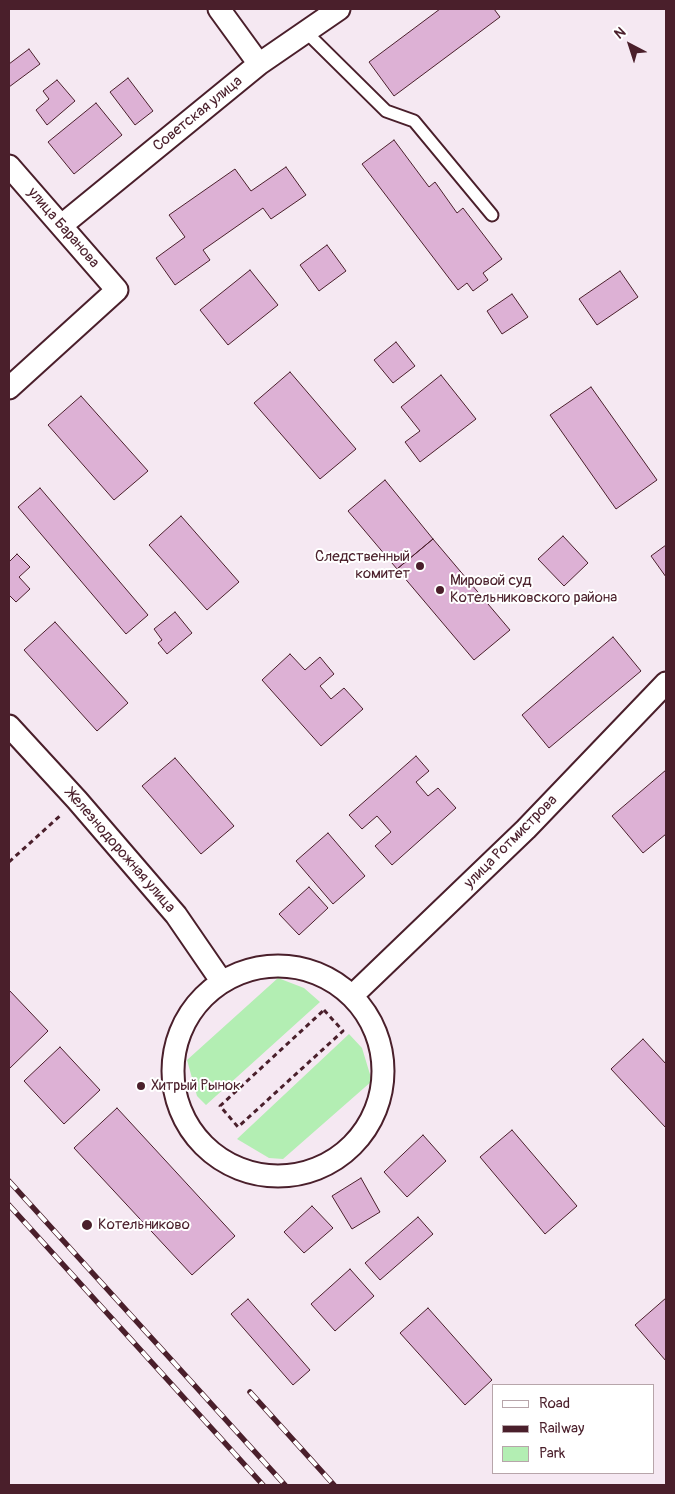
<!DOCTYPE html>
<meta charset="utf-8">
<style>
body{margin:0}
#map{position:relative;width:675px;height:1494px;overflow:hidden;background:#f5e8f2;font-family:Pangolin,sans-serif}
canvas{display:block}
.frame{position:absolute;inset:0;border:10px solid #4a1f2b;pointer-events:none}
.legend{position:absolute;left:492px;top:1384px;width:162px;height:90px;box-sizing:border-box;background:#fff;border:1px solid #b7a5aa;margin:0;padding:6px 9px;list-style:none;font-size:15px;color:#4a1f2b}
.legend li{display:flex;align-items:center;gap:10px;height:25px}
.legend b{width:25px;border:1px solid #b7a5aa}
.north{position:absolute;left:605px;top:20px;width:50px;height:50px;-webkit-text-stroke:4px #fff;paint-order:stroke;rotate:320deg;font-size:14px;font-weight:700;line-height:20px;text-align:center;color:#4a1f2b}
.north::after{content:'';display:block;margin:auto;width:18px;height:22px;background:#4a1f2b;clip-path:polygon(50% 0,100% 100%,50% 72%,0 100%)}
</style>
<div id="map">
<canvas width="675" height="1494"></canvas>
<div class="frame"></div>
<ul class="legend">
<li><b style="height:6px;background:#fff"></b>Road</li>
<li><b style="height:6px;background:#4a1f2b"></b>Railway</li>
<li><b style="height:14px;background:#b3eeb3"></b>Park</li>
</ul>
<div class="north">N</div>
</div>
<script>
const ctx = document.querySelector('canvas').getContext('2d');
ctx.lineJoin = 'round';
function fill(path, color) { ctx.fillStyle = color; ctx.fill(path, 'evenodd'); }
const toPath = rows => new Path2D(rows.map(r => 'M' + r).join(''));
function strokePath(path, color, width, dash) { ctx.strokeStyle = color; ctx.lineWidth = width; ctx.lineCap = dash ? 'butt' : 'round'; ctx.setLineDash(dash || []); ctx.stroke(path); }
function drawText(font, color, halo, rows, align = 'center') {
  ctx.font = font + ' Pangolin,sans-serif'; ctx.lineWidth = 4; ctx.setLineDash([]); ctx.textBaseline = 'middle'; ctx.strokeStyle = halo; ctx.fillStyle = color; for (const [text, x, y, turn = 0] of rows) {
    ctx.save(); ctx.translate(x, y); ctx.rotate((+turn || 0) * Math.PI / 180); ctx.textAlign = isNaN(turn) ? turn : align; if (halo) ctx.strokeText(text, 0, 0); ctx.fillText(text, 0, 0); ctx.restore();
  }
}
fill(toPath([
 [278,978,304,988,320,1002,206,1105,197,1096,187,1060],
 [349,1034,362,1048,372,1081,283,1159,269,1158,237,1139]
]), '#b3eeb3');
const building = toPath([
 [440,9,494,9,500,17,394,96,369,62,440,9],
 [29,49,40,64,9,87,9,64,29,49],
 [128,78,153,111,135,125,110,92,128,78],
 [57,80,75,101,47,125,36,110,49,99,43,91,57,80],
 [96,103,122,135,74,174,48,142,96,103],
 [394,140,429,187,435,182,457,213,463,208,502,259,483,273,488,280,473,291,467,283,458,290,362,164,394,140],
 [286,167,306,195,271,219,263,208,203,250,210,260,175,285,156,258,185,237,169,215,235,169,251,191,286,167],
 [327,245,346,271,319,291,300,265,327,245],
 [250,270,278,305,228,345,200,310,250,270],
 [620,271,638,297,597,325,579,299,620,271],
 [512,294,528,317,502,334,487,311,512,294],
 [396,342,415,366,393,383,374,360,396,342],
 [290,372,356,449,320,479,254,403,290,372],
 [441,375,476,419,420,462,405,442,420,431,401,407,441,375],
 [591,387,657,480,616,509,550,415,591,387],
 [81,396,148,471,114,500,48,425,81,396],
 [385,480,433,539,397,569,348,511,385,480],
 [40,488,148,615,126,634,18,507,40,488],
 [181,516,239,582,207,610,149,545,181,516],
 [563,536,588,563,564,586,538,559,563,536],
 [433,539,510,630,474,660,397,569,433,539],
 [666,545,666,577,651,556,666,545],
 [17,554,30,567,19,577,30,589,16,602,9,595,9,562,17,554],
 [175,612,192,633,167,654,158,643,162,640,154,629,175,612],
 [55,622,128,703,97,731,24,650,55,622],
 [613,637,641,671,549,748,522,715,613,637],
 [290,654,305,670,320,657,334,674,320,686,331,699,344,688,363,709,321,746,262,680,290,654],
 [416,756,429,771,416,782,428,796,438,788,456,808,392,865,375,846,391,832,377,816,362,829,349,815,416,756],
 [175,758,234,826,201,854,142,786,175,758],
 [666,770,666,834,643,853,612,816,666,770],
 [328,833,365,876,333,904,296,861,328,833],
 [309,887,328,908,299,935,279,914,309,887],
 [9,990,48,1031,9,1069,9,990],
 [643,1039,666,1064,666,1128,611,1069,643,1039],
 [60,1047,100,1090,64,1124,24,1081,60,1047],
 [117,1108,235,1236,192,1275,74,1148,117,1108],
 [512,1130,577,1206,545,1234,480,1157,512,1130],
 [423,1135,446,1161,407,1197,384,1172,423,1135],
 [361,1178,380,1212,352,1229,332,1196,361,1178],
 [312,1206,333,1228,304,1253,284,1232,312,1206],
 [418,1217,433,1234,380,1280,365,1263,418,1217],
 [350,1269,374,1296,335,1331,311,1304,350,1269],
 [666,1298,666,1361,635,1325,666,1298],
 [248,1299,310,1370,293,1385,231,1314,248,1299],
 [428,1308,492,1380,465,1405,400,1333,428,1308]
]);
fill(building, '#ddb1d5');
strokePath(building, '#4a1f2b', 1);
const service = toPath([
 [306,32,386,111,414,121,492,215]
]);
const minor = toPath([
 [219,9,259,64],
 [9,166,117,290,9,388],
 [62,225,259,64,339,9],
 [9,726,77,800,176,915,222,982],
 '173 1071a105 105 0 1 1 210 0a105 105 0 1 1-210 0Z',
 [352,996,526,829,666,683]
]);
strokePath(service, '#4a1f2b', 15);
strokePath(minor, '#4a1f2b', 25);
strokePath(toPath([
 [9,862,62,814],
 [324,1010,343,1031,238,1127,220,1106,324,1010]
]), '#4a1f2b', 3, [5, 4]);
strokePath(service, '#fff', 11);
strokePath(minor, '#fff', 21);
const rail = toPath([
 [9,1181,285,1485],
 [9,1205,263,1485],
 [250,1392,334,1485]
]);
strokePath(rail, '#4a1f2b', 5.5);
strokePath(rail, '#fff', 4, [11]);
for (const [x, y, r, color] of [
 [420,566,5,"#4a1f2b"],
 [440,590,5,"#4a1f2b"],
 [141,1086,5,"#4a1f2b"],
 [87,1225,6,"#4a1f2b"]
]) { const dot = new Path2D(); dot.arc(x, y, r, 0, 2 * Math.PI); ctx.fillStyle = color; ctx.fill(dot); strokePath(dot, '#fff', 2); }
drawText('15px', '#4a1f2b', '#fff', [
 ["Советская улица",198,114,-39],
 ["улица Баранова",63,228,49],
 ["улица Ротмистрова",511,842,-45],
 ["Железнодорожная улица",120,851,49]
]);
drawText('15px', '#4a1f2b', '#fff', [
 ["Следственный",410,557,"right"],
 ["комитет",410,574,"right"],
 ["Мировой суд",450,581],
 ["Котельниковского района",450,598],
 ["Хитрый Рынок",151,1086],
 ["Котельниково",98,1225]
], 'left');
</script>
